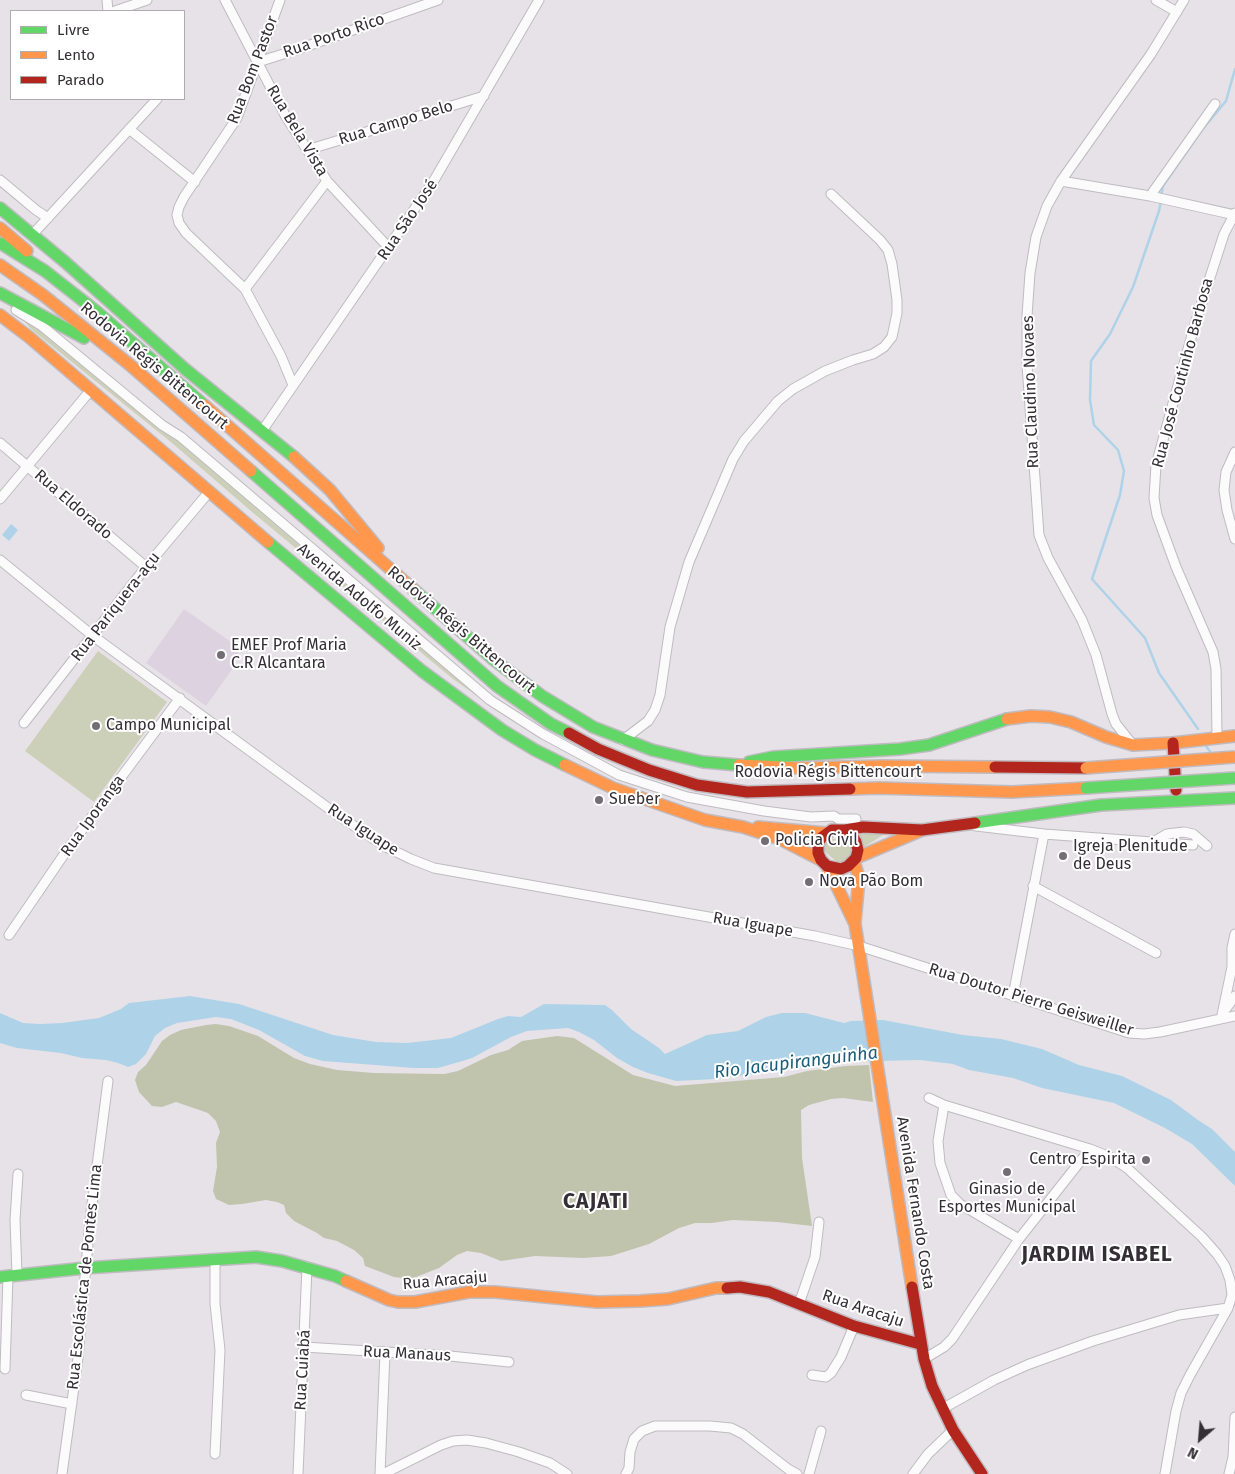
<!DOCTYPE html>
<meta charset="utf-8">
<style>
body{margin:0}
#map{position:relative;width:1235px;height:1474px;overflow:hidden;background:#e7e2e8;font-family:"Fira Sans",sans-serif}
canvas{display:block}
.legend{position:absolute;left:10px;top:10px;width:175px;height:90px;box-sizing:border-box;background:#fff;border:1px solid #aeacae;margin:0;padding:6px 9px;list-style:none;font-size:15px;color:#342f35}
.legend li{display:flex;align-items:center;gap:10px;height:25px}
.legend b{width:25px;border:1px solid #aeacae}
.north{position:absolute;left:1175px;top:1414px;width:50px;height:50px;-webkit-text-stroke:4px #fff;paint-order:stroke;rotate:207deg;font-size:14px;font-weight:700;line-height:20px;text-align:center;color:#342f35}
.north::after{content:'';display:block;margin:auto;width:18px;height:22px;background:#342f35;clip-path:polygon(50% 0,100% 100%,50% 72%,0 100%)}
</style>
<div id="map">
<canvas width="1235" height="1474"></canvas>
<ul class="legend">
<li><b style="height:6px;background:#63d668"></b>Livre</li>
<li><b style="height:6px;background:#ff974d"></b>Lento</li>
<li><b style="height:6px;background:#b3261e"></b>Parado</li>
</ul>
<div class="north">N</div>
</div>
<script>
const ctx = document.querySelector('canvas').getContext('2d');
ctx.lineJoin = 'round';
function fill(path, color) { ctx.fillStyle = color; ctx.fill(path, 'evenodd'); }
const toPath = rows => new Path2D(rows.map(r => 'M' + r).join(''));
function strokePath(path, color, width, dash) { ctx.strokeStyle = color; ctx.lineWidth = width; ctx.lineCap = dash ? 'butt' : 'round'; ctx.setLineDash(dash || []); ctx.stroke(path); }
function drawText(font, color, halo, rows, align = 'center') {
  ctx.font = font + ' "Fira Sans",sans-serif'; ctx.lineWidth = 4; ctx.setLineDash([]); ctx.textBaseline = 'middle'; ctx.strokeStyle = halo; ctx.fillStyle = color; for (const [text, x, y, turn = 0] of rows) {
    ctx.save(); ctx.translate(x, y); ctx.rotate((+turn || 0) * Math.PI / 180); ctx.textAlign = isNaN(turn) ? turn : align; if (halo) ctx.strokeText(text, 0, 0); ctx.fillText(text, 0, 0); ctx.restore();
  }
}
fill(toPath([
 [184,609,241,649,230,666,233,668,206,706,146,663]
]), '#ddd3e0');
fill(toPath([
 [19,315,61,345,183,443,514,722,453,679,251,511,172,443,31,329],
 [98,651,167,702,94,802,25,751],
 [891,830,864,847,860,839,854,833],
 [827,839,842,839,848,842,852,845,854,856,843,864,837,862,823,850,821,840]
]), '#cdd0b8');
fill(toPath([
 [216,1024,229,1026,258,1036,294,1058,310,1064,337,1070,374,1073,444,1074,458,1071,491,1055,508,1050,522,1041,557,1036,574,1038,633,1075,675,1086,784,1077,807,1071,846,1066,869,1065,873,1102,843,1098,831,1099,809,1105,801,1110,802,1158,812,1226,777,1222,733,1220,712,1223,695,1223,679,1228,649,1244,611,1256,583,1258,535,1256,501,1261,481,1253,467,1251,457,1255,439,1268,411,1279,394,1277,365,1266,363,1258,354,1250,337,1241,324,1238,317,1233,294,1221,286,1213,284,1205,277,1202,266,1200,242,1204,229,1205,216,1199,213,1191,217,1167,216,1143,220,1132,216,1121,208,1113,176,1102,162,1107,152,1106,139,1092,135,1080,138,1072,146,1065,162,1041,170,1035,181,1030,206,1025]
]), '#c0c4ac');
fill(toPath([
 [11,524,18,530,9,541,2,535],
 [190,996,239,1004,333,1035,376,1042,407,1043,451,1038,498,1019,508,1016,521,1017,544,1004,605,1005,612,1010,631,1029,659,1048,665,1054,707,1035,738,1031,766,1017,782,1013,805,1013,844,1023,851,1021,883,1020,963,1035,1001,1039,1042,1049,1079,1065,1122,1076,1171,1100,1198,1120,1212,1129,1235,1152,1235,1186,1192,1144,1165,1128,1114,1103,1042,1088,1013,1078,969,1070,953,1064,920,1060,836,1062,716,1079,676,1081,648,1073,633,1067,617,1058,594,1040,579,1032,568,1028,527,1031,511,1037,472,1058,459,1062,438,1068,413,1068,323,1061,305,1056,259,1030,231,1019,216,1017,177,1023,165,1028,155,1036,146,1054,136,1064,128,1067,118,1063,106,1060,82,1058,61,1053,17,1048,0,1043,0,1013,23,1023,40,1024,62,1023,99,1018,121,1009,129,1003]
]), '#aed3e8');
strokePath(toPath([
 [1161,196,1163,186,1202,130,1226,101,1235,69],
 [1161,201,1159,211,1133,287,1110,334,1091,361,1090,400,1094,425,1118,450,1124,471,1120,495,1092,579,1145,638,1159,673,1198,729],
 [1206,746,1211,753]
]), '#aed3e8', 2.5);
const street = toPath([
 [107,0,108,11],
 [225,0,285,115,327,181,389,248],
 [280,0,237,118,184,197,179,207,177,215,179,223,186,233,245,289,281,356,293,385],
 [1156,0,1177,12],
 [115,11,147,0],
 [258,62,296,50,438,0],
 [129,129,195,182],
 [307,150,484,96],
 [0,180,36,210,48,218],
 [1061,181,1150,196,1235,215],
 [1150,196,1215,104],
 [33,234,157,99],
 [245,289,327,181],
 [16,310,42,326,162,425,181,437,490,700,543,734,619,775,687,797,764,811,811,817,834,816,838,819,856,819],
 [262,431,433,182,539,0],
 [0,443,146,567],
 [1235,452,1226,472,1224,490,1227,510,1235,539],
 [0,499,90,391],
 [0,560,93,636,339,816,386,847,411,859,434,868,815,936,859,946,1129,1033,1144,1034,1160,1032,1235,1016],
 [24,723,146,567,209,492],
 [1217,737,1216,669,1213,652,1176,567,1157,515,1154,498,1156,465,1195,324,1224,234,1235,213],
 [623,740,648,721,655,710,660,695,670,627,689,562,733,459,744,441,778,401,793,389,825,371,853,360,873,354,884,347,892,337,897,313,897,300,892,264,888,250,880,240,831,194],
 [1133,745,1116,724,1112,714,1096,655,1082,620,1048,558,1039,535,1027,365,1027,316,1030,273,1036,237,1047,206,1061,181,1151,54,1184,0],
 [976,826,1044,834,1193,845],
 [1155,841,1167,834,1184,832,1193,834,1207,846],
 [1033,886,1156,953],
 [9,935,67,850,180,698],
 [1013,996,1044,834],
 [1225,1010,1235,996],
 [1222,1015,1232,967,1232,948,1235,934],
 [929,1098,944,1105,1090,1149],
 [944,1105,938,1141,940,1163,951,1195,960,1204,1019,1239],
 [17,1274,15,1220,18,1174],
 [799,1304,815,1257,819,1222],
 [304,1347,450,1356,509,1362],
 [924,1359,944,1347,952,1339,1019,1239,1090,1149,1110,1157,1127,1168,1202,1237,1217,1254,1225,1266,1230,1280,1232,1295,1228,1308,1190,1375,1181,1393,1176,1411,1165,1474],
 [5,1369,8,1276],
 [812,1375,826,1377,831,1373,841,1357,854,1326],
 [26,1395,72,1404],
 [942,1409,994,1380,1027,1365,1093,1341,1179,1315,1228,1308],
 [215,1454,220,1350,215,1304,215,1260],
 [62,1474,78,1358,90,1220,108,1081],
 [298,1474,307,1267],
 [380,1474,385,1353],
 [383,1474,441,1445,453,1441,467,1440,486,1443,519,1452,550,1463,567,1474],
 [626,1474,629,1468,630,1452,634,1439,642,1431,655,1426,710,1426,731,1428,743,1434,788,1469,797,1474],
 [809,1474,821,1431],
 [913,1474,928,1454,953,1430],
 [1229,1474,1233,1457,1235,1417]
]);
const fast = toPath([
 [0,208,65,262,185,369,294,457],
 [0,243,45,271,96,311,204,405],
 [0,293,84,338],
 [251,471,497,686,551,724,569,733],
 [268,542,422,671,502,730,535,750,565,765],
 [413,589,494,660,542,696,593,727,652,750,703,762,739,765],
 [749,762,773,757,900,749,929,745,1007,719],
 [975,823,1101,805,1235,798],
 [0,1277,85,1268,256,1257,282,1261,335,1276,346,1281]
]);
const slow = toPath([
 [0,228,27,251],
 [0,265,43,295,130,365,251,471],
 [0,315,29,337,268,542],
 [204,405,413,589],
 [294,457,330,490,378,548],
 [1007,719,1031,716,1050,717,1071,722,1106,737,1133,745,1173,743,1235,736],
 [565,765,613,788,705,820,743,827,780,839,821,860],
 [739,765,801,768,882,766,995,767],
 [850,789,878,788,1012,792,1086,788],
 [758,827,826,833],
 [856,858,920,831],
 [854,861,859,878,855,922],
 [827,866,855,924,912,1287],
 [346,1281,389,1300,398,1302,415,1302,469,1292,495,1292,597,1302,640,1301,668,1299,716,1288,727,1288]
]);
const jam = toPath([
 [569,733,598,749,649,770,697,785,747,792,850,789],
 [1173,743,1176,790],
 [995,767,1086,768],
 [845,830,852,835,856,842,858,850,856,858,848,866,841,869,827,866,821,860,818,853,818,845,821,838,832,830,845,830,863,827,922,830,975,823],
 [912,1287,924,1359,932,1386,953,1430,982,1474],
 [727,1288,740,1287,769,1292,854,1326,920,1344]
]);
strokePath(street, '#bfbbc0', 11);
strokePath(fast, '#bfbbc0', 14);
strokePath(slow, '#bfbbc0', 14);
strokePath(jam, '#bfbbc0', 14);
strokePath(street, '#fbfbfc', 9);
strokePath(fast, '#63d668', 11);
strokePath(slow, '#ff974d', 11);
strokePath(jam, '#b3261e', 11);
const fastBridge = toPath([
 [1086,788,1235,778]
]);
const slowBridge = toPath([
 [1086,768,1235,757]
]);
strokePath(fastBridge, '#bfbbc0', 14, []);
strokePath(slowBridge, '#bfbbc0', 14, []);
strokePath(fastBridge, '#63d668', 11);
strokePath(slowBridge, '#ff974d', 11);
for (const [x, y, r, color] of [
 [221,655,5,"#736e74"],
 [96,726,5,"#736e74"],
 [599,800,5,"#736e74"],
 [765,841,5,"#736e74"],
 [1063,856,5,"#736e74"],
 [809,882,5,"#736e74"],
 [1146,1160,5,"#736e74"],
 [1007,1172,5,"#736e74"]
]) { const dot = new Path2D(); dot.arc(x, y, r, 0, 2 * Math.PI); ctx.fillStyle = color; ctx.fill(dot); strokePath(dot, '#fff', 2); }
drawText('16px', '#342f35', '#fff', [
 ["Rua Porto Rico",334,36,-19],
 ["Rua Bom Pastor",253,70,-69],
 ["Rua Campo Belo",396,123,-17],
 ["Rua Bela Vista",297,131,59],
 ["Rua São José",408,220,-56],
 ["Rodovia Régis Bittencourt",154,366,40],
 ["Rua José Coutinho Barbosa",1183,373,-75],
 ["Rua Claudino Novaes",1031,392,-92],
 ["Rua Eldorado",73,505,41],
 ["Avenida Adolfo Muniz",359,597,40],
 ["Rua Pariquera-açu",116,607,-52],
 ["Rodovia Régis Bittencourt",461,630,40],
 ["Rodovia Régis Bittencourt",828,773],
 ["Rua Iporanga",93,816,-54],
 ["Rua Iguape",363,830,33],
 ["Rua Iguape",753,925,10],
 ["Rua Doutor Pierre Geisweiller",1031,1000,17],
 ["Avenida Fernando Costa",915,1203,81],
 ["Rua Escolástica de Pontes Lima",85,1277,-84],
 ["Rua Aracaju",445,1281,-5],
 ["Rua Aracaju",863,1309,19],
 ["Rua Manaus",407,1354,3],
 ["Rua Cuiabá",303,1370,-87]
]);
drawText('16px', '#342f35', '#fff', [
 ["EMEF Prof Maria",231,646],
 ["C.R Alcantara",231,664],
 ["Campo Municipal",106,726],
 ["Sueber",609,800],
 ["Policia Civil",775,841],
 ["Igreja Plenitude",1073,847],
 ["de Deus",1073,865],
 ["Nova Pão Bom",819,882],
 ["Centro Espirita",1136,1160,"right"],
 ["Ginasio de",1007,1190,"center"],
 ["Esportes Municipal",1007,1208,"center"]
], 'left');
drawText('italic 18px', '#195d79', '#fff', [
 ["Rio Jacupiranguinha",796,1063,-7]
]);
ctx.letterSpacing = '1px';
drawText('bold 21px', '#342f35', '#fff', [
 ["CAJATI",596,1202],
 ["JARDIM ISABEL",1097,1255]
]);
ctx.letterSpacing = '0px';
</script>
